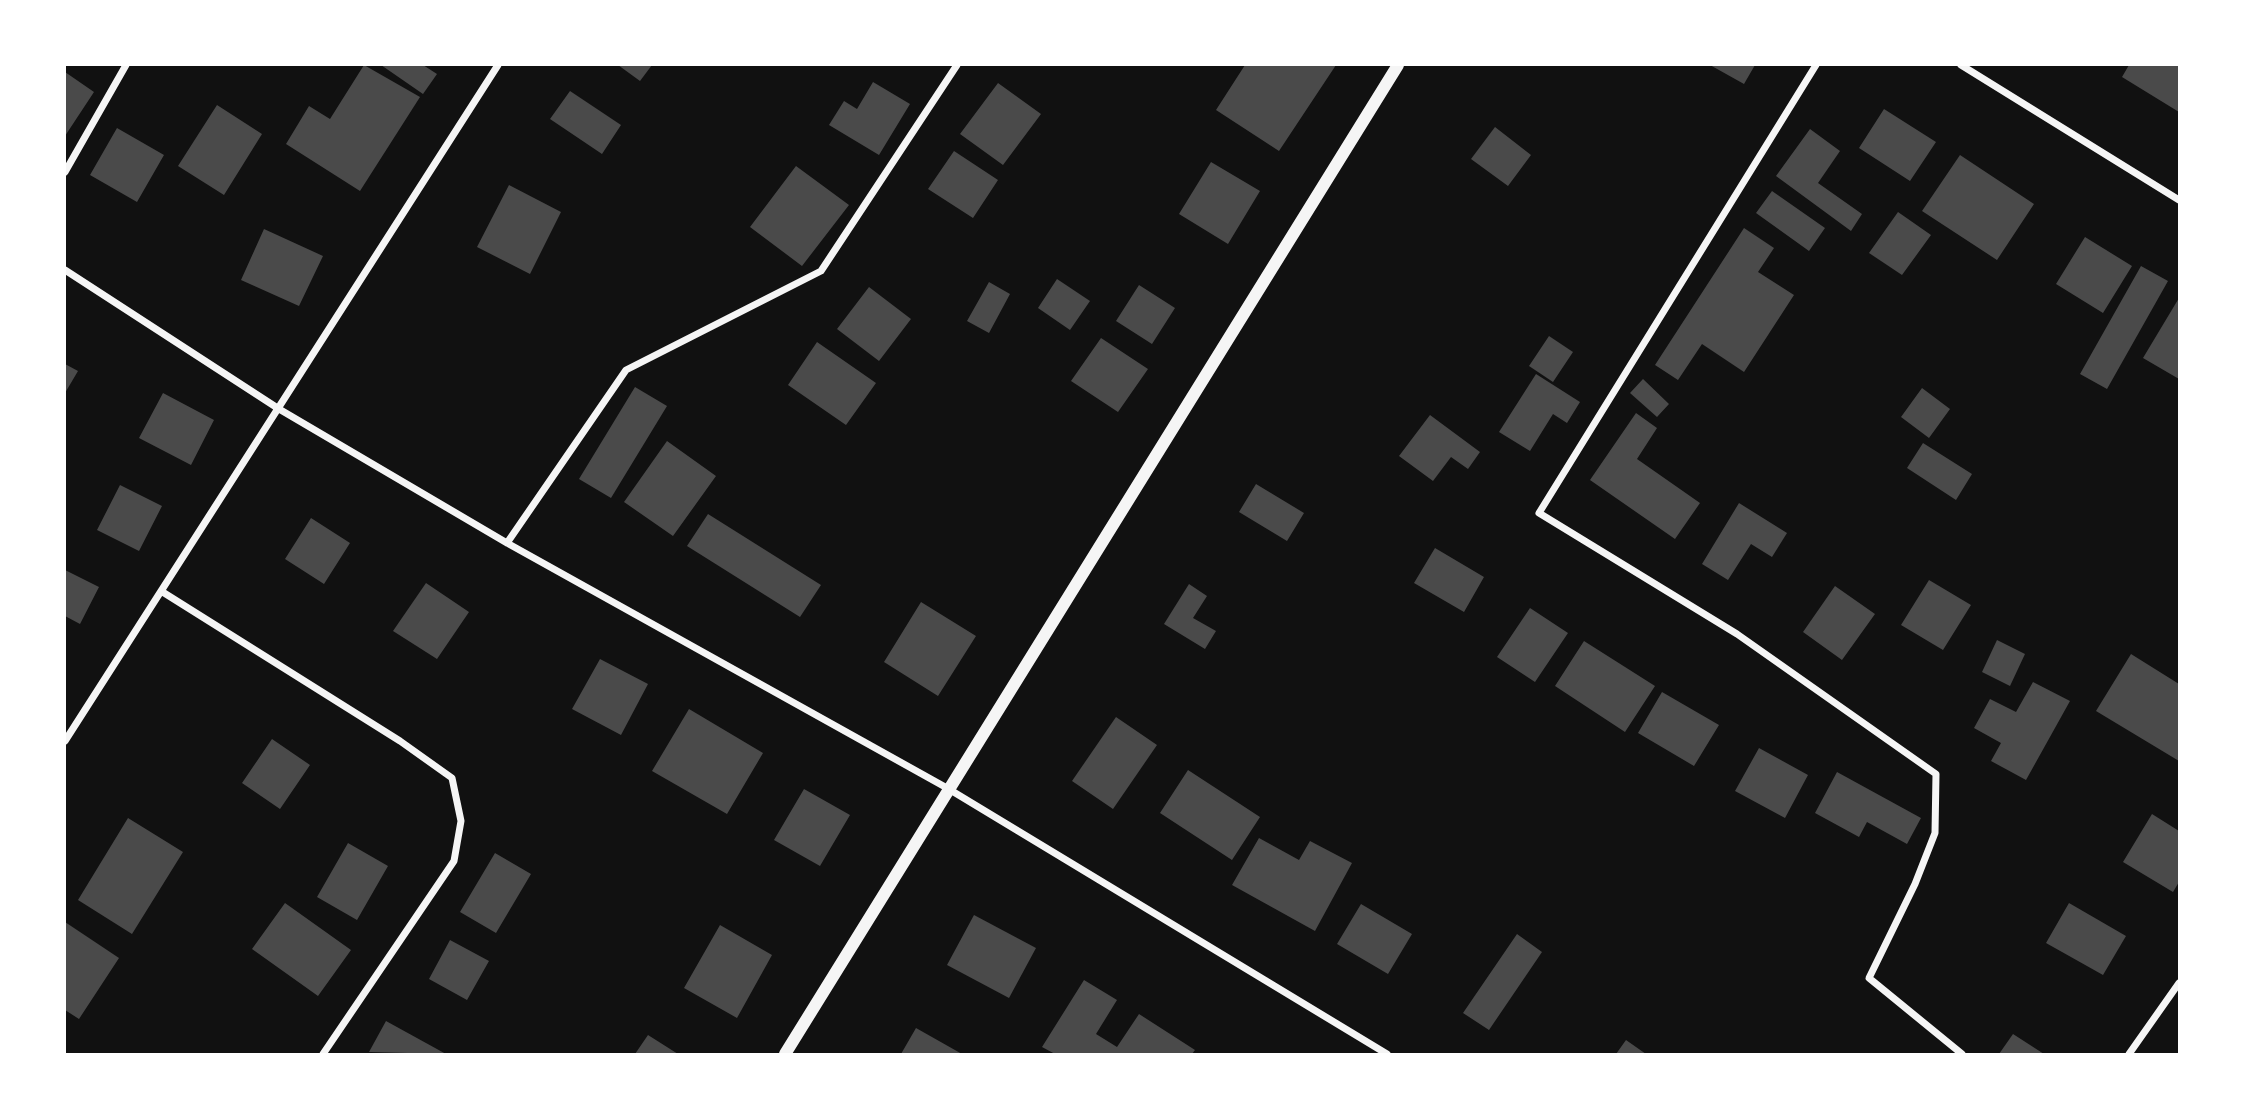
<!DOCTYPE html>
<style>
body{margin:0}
#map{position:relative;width:2244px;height:1119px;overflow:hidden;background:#111;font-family:"Exo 2",sans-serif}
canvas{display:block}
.frame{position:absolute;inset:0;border:66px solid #fff;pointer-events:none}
</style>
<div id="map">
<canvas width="2244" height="1119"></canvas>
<div class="frame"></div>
</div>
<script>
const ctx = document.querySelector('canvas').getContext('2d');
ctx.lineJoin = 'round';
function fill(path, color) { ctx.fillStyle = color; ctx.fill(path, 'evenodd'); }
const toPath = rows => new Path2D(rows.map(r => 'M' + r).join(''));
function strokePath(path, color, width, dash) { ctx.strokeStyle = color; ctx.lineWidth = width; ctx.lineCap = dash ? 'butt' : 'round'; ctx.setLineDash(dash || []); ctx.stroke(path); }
fill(toPath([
 [364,65,420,97,360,191,286,144,309,106,330,119],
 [381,65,423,65,437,74,423,94],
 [618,65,652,65,640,81],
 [1245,65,1336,65,1279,151,1216,110],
 [1710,65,1755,65,1744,84],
 [2129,65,2179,65,2179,112,2122,77],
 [65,72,94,92,65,136],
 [873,82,910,104,879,155,829,125,844,101,857,109],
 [998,83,1041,114,1003,165,960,134],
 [570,91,621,125,602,154,550,119],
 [217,105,262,134,224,195,178,166],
 [1884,109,1936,142,1910,181,1859,148],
 [1495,127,1531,155,1508,186,1471,159],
 [117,128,164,155,137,202,90,175],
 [1810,129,1840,151,1818,183,1862,214,1851,231,1776,176],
 [954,151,998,180,973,218,928,189],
 [1960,155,2034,204,1997,260,1922,211],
 [1211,162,1260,191,1228,244,1179,214],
 [796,166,849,205,802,266,750,227],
 [509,185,561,212,530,274,477,247],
 [1772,191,1825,228,1809,251,1756,213],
 [1898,212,1931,235,1902,275,1869,253],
 [1744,228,1774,248,1758,272,1794,295,1744,372,1702,344,1678,380,1655,365],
 [264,229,323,256,299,306,241,280],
 [2085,237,2132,266,2103,313,2056,284],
 [2141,266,2168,281,2107,389,2080,374],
 [1057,279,1090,301,1070,330,1038,308],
 [989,282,1010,294,989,333,967,321],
 [1139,285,1175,308,1152,344,1116,321],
 [869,287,911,319,879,361,837,329],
 [2179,298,2179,379,2143,358],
 [1549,336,1573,352,1553,382,1529,366],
 [1101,338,1148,369,1118,412,1071,381],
 [817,342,876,383,846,425,788,385],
 [65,364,78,371,65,393],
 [1536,374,1580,402,1567,423,1553,414,1530,451,1499,432],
 [1643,379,1669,404,1657,417,1630,393],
 [635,387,667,406,611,498,579,479],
 [1922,388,1950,409,1929,438,1901,417],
 [163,393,214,420,191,465,139,438],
 [1636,413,1657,428,1637,459,1700,503,1675,539,1590,480],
 [1430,415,1480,452,1468,469,1451,457,1433,481,1399,456],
 [667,441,716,476,673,536,624,502],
 [1923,443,1972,474,1956,500,1907,468],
 [1256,484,1304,513,1287,541,1239,512],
 [120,485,162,506,139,551,97,530],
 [1739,503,1787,533,1772,557,1751,544,1728,580,1702,564],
 [708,514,821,585,800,617,687,546],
 [311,518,350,543,324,584,285,559],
 [1435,548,1484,577,1464,612,1414,583],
 [65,570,99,587,80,624,65,616],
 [1929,580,1971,605,1943,650,1901,625],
 [426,583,469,612,437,659,393,631],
 [1189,584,1207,596,1193,618,1216,631,1205,649,1164,624],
 [1835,586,1875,614,1842,660,1803,632],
 [921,602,976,636,938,696,884,662],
 [1530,608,1568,633,1535,682,1497,657],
 [1997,640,2025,654,2010,686,1982,672],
 [1584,641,1655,686,1625,732,1555,686],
 [2131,654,2179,684,2179,761,2096,711],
 [600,659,648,684,621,735,572,709],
 [2033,682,2070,701,2026,780,1991,761,2001,743,1974,728,1990,699,2016,712],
 [1662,692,1719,725,1694,766,1638,733],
 [689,709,763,753,727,814,652,771],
 [1116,717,1157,745,1113,809,1072,781],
 [272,739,310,765,280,809,242,783],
 [1759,748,1808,775,1785,818,1735,791],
 [1188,770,1260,817,1232,860,1160,813],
 [1837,772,1921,818,1907,844,1867,822,1859,837,1815,813],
 [804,789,850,815,820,866,774,840],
 [2152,814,2179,831,2179,882,2173,892,2123,862],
 [128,818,183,852,132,934,78,900],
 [1259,838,1299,860,1310,841,1352,863,1315,931,1232,885],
 [348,843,388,866,357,920,317,897],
 [495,853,531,874,496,933,460,912],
 [285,903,351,950,318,996,252,949],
 [2069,903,2126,936,2103,975,2046,943],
 [1361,904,1412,934,1388,974,1337,944],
 [974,915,1036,948,1009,998,947,965],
 [65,922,119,958,79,1019,65,1010],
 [720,925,772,955,737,1018,684,988],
 [1517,934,1542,952,1489,1030,1463,1013],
 [450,940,489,961,467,1000,429,979],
 [1084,980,1117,1000,1096,1034,1117,1047,1139,1014,1195,1050,1192,1054,1055,1054,1042,1047],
 [386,1021,446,1054,369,1052],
 [916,1028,962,1054,901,1054],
 [2013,1034,2044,1054,1999,1054],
 [648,1035,678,1054,635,1054],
 [1626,1040,1646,1054,1616,1054]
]), '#4a4a4a');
strokePath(toPath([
 [1816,65,1539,513,1737,634,1936,774,1935,833,1915,884,1869,978,1962,1054],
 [1961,65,2179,200],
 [65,172,126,65],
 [65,270,279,409,507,543,947,788,1387,1054],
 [507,543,626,370,821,271,957,65],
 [161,591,400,741,452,778,461,821,454,861,323,1054],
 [65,741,498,65],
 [2129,1054,2179,983]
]), '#f5f5f5', 7);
strokePath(toPath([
 [785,1054,1398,65]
]), '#f5f5f5', 12);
</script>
